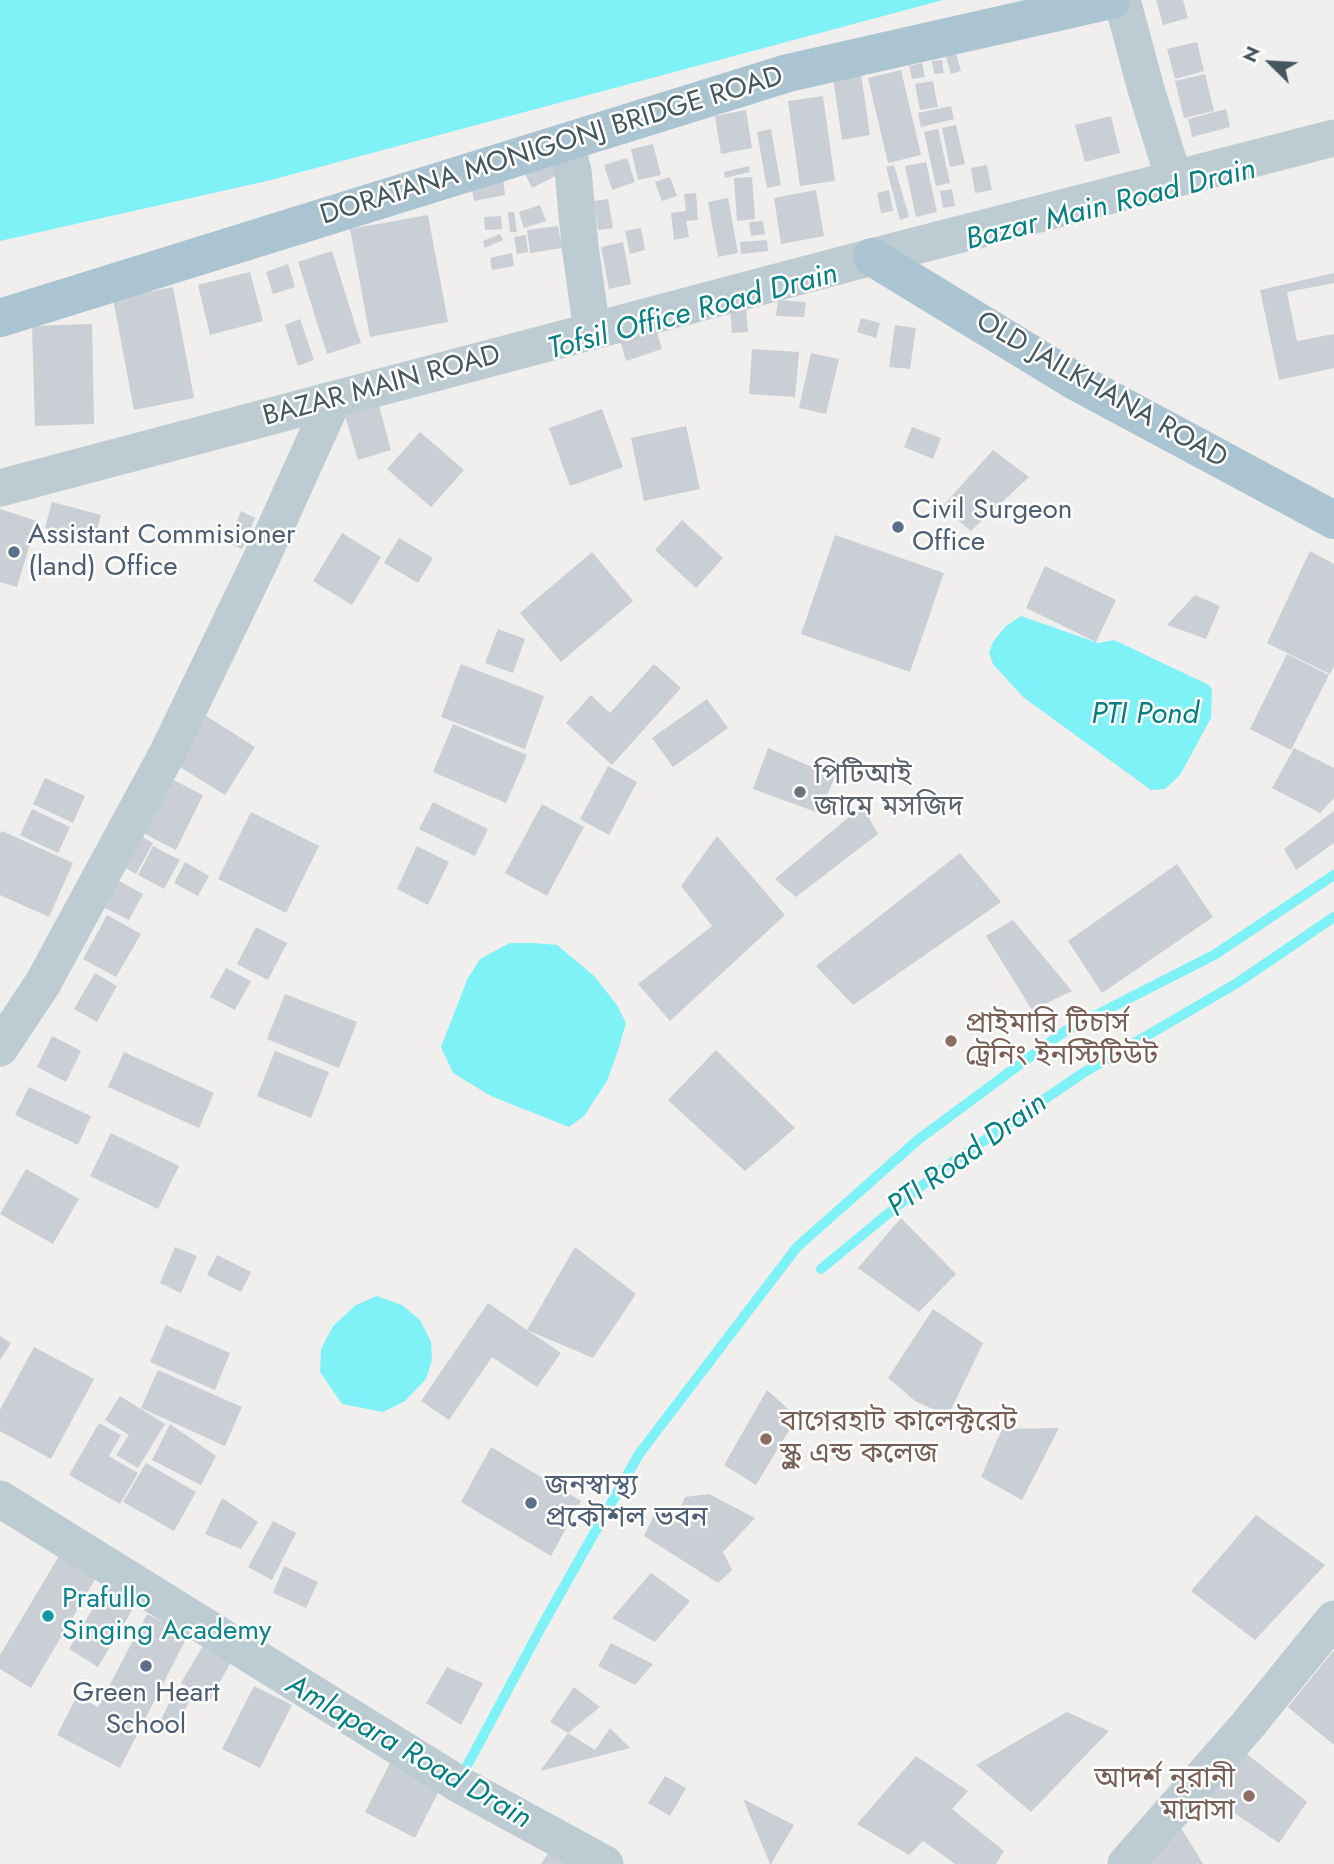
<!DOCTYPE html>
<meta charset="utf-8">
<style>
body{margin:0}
#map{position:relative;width:1334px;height:1864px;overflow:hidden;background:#f1eeee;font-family:Jost,sans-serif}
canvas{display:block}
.north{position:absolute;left:1236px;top:28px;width:70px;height:70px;-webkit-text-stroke:5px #fff;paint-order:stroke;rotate:294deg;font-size:19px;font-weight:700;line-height:28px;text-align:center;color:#44565e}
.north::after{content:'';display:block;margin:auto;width:24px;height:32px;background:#44565e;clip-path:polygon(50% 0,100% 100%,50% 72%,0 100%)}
</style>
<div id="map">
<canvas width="1334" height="1864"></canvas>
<div class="north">N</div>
</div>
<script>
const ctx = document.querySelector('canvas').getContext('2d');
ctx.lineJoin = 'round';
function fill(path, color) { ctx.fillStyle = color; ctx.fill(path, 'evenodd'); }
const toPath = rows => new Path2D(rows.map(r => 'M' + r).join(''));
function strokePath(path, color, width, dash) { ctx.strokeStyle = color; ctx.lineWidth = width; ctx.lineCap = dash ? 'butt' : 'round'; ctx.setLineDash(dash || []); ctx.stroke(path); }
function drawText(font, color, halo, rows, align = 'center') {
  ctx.font = font + ' Jost,"Noto Sans Bengali",sans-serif'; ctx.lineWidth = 5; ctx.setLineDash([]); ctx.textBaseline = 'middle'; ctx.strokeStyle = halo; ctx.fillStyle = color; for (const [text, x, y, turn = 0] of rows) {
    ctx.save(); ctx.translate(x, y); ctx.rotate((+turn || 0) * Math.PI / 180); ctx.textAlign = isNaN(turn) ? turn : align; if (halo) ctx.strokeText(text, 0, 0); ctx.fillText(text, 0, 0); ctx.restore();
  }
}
fill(toPath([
 [0,0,943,0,271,180,0,241],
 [1021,616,1098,643,1114,640,1209,685,1212,690,1211,718,1180,775,1165,789,1151,790,1023,697,993,664,989,653,993,642,1006,626],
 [510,943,534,943,557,945,594,976,617,1005,626,1023,619,1047,607,1081,584,1116,569,1127,491,1096,453,1073,441,1047,467,980,480,959],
 [377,1296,402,1305,420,1320,431,1342,432,1360,426,1379,405,1401,383,1412,342,1404,320,1372,321,1349,333,1326,356,1305]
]), '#7ef2f7');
strokePath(toPath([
 [821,1269,941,1170,1083,1073,1237,983,1334,917],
 [460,1779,543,1624,639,1454,797,1247,919,1139,1065,1031,1214,955,1334,875]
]), '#7ef2f7', 10);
fill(toPath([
 [1156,0,1183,0,1188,18,1163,25],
 [1197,42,1204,71,1175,79,1167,49],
 [956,54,961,71,951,74,946,57],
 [942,60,944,73,934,74,932,61],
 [922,63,925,77,912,79,909,66],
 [901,70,921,155,888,163,868,78],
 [861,74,870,135,842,140,833,78],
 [1205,74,1214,111,1184,118,1175,81],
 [933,81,938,107,920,110,915,84],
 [823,96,835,181,800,186,788,101],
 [951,106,954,119,921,127,918,113],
 [1226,109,1230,127,1192,137,1188,119],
 [746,110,752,148,721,154,715,116],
 [1111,116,1120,153,1085,162,1075,125],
 [956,125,965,164,950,167,942,128],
 [771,129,781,185,767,188,757,132],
 [938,129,950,183,936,186,924,132],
 [653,144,661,175,638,180,631,149],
 [551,157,559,174,532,188,523,170],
 [627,158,635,182,612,190,604,165],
 [926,162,937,212,916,217,905,166],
 [894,165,909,217,900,220,886,167],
 [987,165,992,190,975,193,971,168],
 [749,166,750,172,725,178,724,172],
 [502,170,505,195,474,201,470,176],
 [670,177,677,196,662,201,655,182],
 [752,177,755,219,737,221,734,178],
 [952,189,955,206,943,208,940,191],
 [816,190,824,236,781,244,774,198],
 [889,190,893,211,881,213,877,193],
 [696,193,698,220,686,221,689,237,674,240,671,213,686,211,684,194],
 [728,198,738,253,718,257,708,202],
 [608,199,613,228,598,230,594,201],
 [540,205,546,221,524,228,519,212],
 [508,212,514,212,517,232,510,232],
 [428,215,448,322,370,337,350,229],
 [501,216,502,229,485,230,484,217],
 [763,221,765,234,751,236,749,222],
 [558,226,562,248,530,253,527,230],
 [641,228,645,250,630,254,625,231],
 [500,234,503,240,485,248,483,241],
 [526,235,528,252,517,254,514,237],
 [767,240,768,251,741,254,740,242],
 [623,242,631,284,609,289,601,247],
 [332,251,361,343,327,354,298,262],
 [512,253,514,266,492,270,490,258],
 [288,264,295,287,273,294,266,272],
 [250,272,263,321,210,335,198,285],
 [1334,273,1334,283,1287,292,1297,341,1334,334,1334,368,1279,380,1260,290],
 [173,287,194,398,134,410,113,299],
 [778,300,806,302,804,317,776,316],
 [746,305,748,332,732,333,730,306],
 [861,318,880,323,876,338,857,332],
 [300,319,314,360,298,366,285,325],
 [92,324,94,424,35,426,32,326],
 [895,325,916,328,910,369,889,367],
 [656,329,662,349,626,361,620,340],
 [752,349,799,352,795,397,749,394],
 [811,353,839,359,826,414,799,408],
 [379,406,391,450,358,460,345,416],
 [602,409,623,467,570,486,549,428],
 [686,426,700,489,644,501,631,438],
 [912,427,941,438,933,459,904,447],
 [420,432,464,470,431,507,387,469],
 [993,450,1029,477,971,531,942,507],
 [52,502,101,515,94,541,45,528],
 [0,509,37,521,17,587,0,582],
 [241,511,255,518,242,549,228,543],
 [682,520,723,558,696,588,655,550],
 [342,533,381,557,352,605,313,581],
 [835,535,944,573,910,672,801,634],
 [399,538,433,558,418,583,384,563],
 [1310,551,1334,564,1334,666,1330,674,1267,643],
 [592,552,633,601,561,662,520,613],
 [1045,566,1116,600,1096,642,1026,608],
 [1195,595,1220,606,1206,639,1167,625],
 [498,629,525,639,513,673,485,663],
 [1287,654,1329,675,1291,750,1250,729],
 [461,664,544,696,525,749,441,717],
 [654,664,681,688,612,765,566,723,591,695,610,713],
 [707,699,728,728,673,767,652,738],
 [197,710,255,747,225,795,167,759],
 [453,724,527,755,506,803,433,772],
 [768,748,835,777,819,813,753,789],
 [1294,748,1334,768,1334,798,1320,813,1272,788],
 [608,766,637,782,609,835,580,819],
 [160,773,203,795,176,850,133,828],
 [45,778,85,796,73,823,33,804],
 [433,802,488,829,475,856,419,829],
 [542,804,584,827,547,896,505,873],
 [862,806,878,834,796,897,775,879],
 [32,809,70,827,58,853,20,835],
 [1334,811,1334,843,1296,870,1284,849],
 [251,812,319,846,286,913,218,879],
 [130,830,153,843,136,874,114,861],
 [2,831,73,863,49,917,0,895,0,834],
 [717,836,785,915,670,1021,638,984,712,926,681,886],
 [153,846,180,860,164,889,138,875],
 [417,846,449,862,428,905,397,889],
 [960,853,1001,902,853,1005,816,966],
 [185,862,209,876,198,896,174,883],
 [1177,864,1213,917,1102,993,1068,941],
 [110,876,143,894,129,920,95,903],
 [107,915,141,934,116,977,83,959],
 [1013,920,1072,991,1032,1010,986,936],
 [256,927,287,943,268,980,237,964],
 [226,968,251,981,235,1010,210,997],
 [95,973,117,986,97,1022,74,1009],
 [285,994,357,1022,339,1068,267,1039],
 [52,1036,81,1051,66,1082,37,1067],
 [716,1050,795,1128,745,1171,668,1100],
 [275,1051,329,1072,311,1118,257,1096],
 [124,1052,214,1093,199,1128,108,1087],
 [29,1087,91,1116,78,1145,15,1115],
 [111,1133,179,1166,158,1209,90,1176],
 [26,1169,79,1199,53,1244,0,1214],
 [901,1218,956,1274,919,1312,858,1268],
 [175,1247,197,1256,181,1293,160,1283],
 [575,1247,636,1294,593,1358,527,1330,561,1353,537,1387,492,1357,449,1420,421,1401,488,1303,527,1330],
 [217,1255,251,1272,241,1292,207,1275],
 [933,1309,983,1343,948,1416,915,1401,888,1378],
 [166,1325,230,1353,215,1390,150,1362],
 [0,1336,11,1343,0,1360],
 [34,1347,94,1379,51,1459,0,1431,0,1410],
 [158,1370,242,1407,225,1446,141,1408],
 [767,1390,797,1417,756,1485,724,1465],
 [120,1396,165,1424,138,1468,116,1455,129,1435,105,1420],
 [99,1423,121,1435,109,1456,138,1473,120,1504,69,1475],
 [170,1424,216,1456,201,1485,152,1460],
 [1059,1428,1022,1500,981,1477,1002,1429],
 [491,1447,581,1501,551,1556,461,1502],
 [146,1463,196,1492,174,1531,123,1502],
 [709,1494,755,1518,723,1552,732,1570,718,1583,644,1536,655,1513,674,1521,685,1497],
 [222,1498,258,1522,241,1549,205,1534],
 [1256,1515,1325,1565,1255,1640,1191,1591],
 [273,1521,296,1533,272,1580,248,1567],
 [59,1556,96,1578,31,1688,0,1669,0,1655],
 [284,1566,318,1582,306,1608,273,1593],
 [651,1573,690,1601,655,1642,612,1618],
 [108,1583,137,1602,98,1667,69,1649],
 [147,1614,188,1635,120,1768,57,1735,77,1696,98,1707],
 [611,1643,653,1664,635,1685,598,1666],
 [204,1644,232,1660,210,1700,181,1683],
 [1334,1650,1334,1745,1288,1707],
 [447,1667,483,1683,461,1725,426,1703],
 [254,1686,292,1705,260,1768,222,1749],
 [574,1687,600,1707,568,1733,550,1722],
 [176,1689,191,1697,177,1728,161,1720],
 [1067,1712,1109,1731,1031,1812,976,1765],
 [610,1728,630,1748,540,1771,568,1733,595,1750],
 [1242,1750,1307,1802,1279,1843,1203,1792],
 [916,1756,968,1791,952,1809,1004,1851,996,1864,955,1864,923,1841,909,1855,857,1824],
 [393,1757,443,1783,415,1838,365,1812],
 [665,1776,686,1788,670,1816,648,1803],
 [743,1799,794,1825,771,1864,770,1864],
 [1180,1826,1203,1864,1147,1864],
 [557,1840,570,1864,541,1864]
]), '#c9cfd4');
strokePath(toPath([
 [1122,0,1146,89,1174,179],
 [565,142,573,171,580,246,592,331],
 [0,488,872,257,1334,138],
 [0,1048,43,983,167,754,263,555,333,400],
 [0,1499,460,1785,605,1864],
 [1126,1864,1247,1726,1334,1619]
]), '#bcccd2', 37);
strokePath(toPath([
 [872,257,1075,381,1334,520],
 [0,318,788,73,1111,0]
]), '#aac4d1', 38);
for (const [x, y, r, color] of [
 [898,527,7,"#5c6f8a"],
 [14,552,7,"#5c6f8a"],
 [800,792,7,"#6b7280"],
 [951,1041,7,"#8d6e63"],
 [766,1439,7,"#8d6e63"],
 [531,1503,7,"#5c6f8a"],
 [48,1616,7,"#0f9aa8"],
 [146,1666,7,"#5c6f8a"],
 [1249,1796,7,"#8d6e63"]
]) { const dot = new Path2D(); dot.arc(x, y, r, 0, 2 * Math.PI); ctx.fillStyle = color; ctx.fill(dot); strokePath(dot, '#fff', 2.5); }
drawText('28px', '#44565e', '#fff', [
 ["DORATANA MONIGONJ BRIDGE ROAD",552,147,-17],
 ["BAZAR MAIN ROAD",382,387,-15],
 ["OLD JAILKHANA ROAD",1101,391,30]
]);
drawText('28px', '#4e5e75', '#fff', [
 ["Civil Surgeon",912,511],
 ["Office",912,543],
 ["Assistant Commisioner",28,536],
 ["(land) Office",28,568],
 ["জনস্বাস্থ্য",545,1487],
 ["প্রকৌশল ভবন",545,1519],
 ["Green Heart",146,1694,"center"],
 ["School",146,1726,"center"]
], 'left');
drawText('28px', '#5b616d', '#fff', [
 ["পিটিআই",814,776],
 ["জামে মসজিদ",814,808]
], 'left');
drawText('28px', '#785e54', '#fff', [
 ["প্রাইমারি টিচার্স",965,1025],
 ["ট্রেনিং ইনস্টিটিউট",965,1057],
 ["বাগেরহাট কালেক্টরেট",780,1423],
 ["স্কুল এন্ড কলেজ",780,1455],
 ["আদর্শ নূরানী",1235,1780,"right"],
 ["মাদ্রাসা",1235,1812,"right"]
], 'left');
drawText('28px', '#0d838f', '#fff', [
 ["Prafullo",62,1600],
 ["Singing Academy",62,1632]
], 'left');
drawText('italic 30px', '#057f83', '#fff', [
 ["Bazar Main Road Drain",1111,206,-14],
 ["Tofsil Office Road Drain",693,313,-15],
 ["PTI Pond",1145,716],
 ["PTI Road Drain",968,1156,-36],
 ["Amlapara Road Drain",408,1753,30]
]);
</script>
